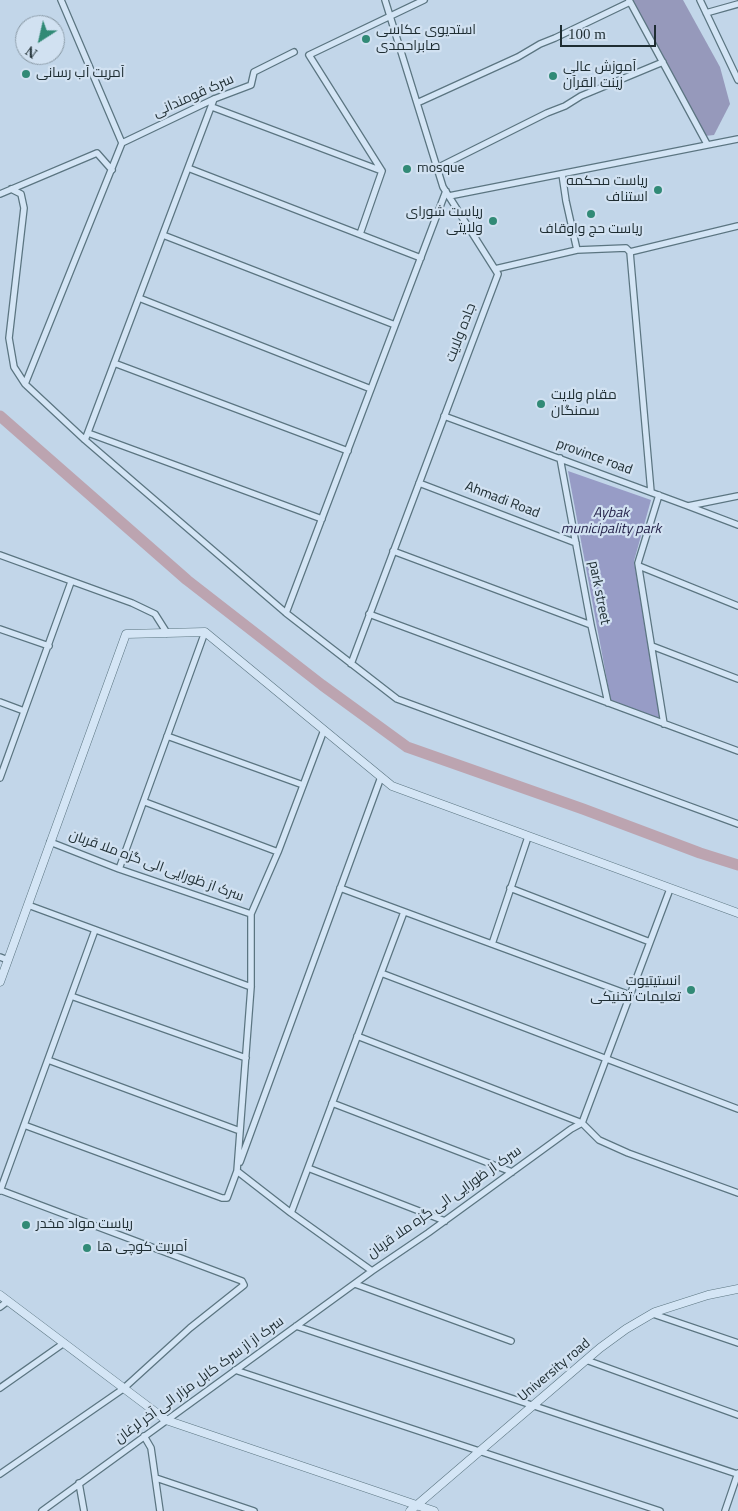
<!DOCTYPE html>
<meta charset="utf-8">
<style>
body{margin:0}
#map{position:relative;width:738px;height:1511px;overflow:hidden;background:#c2d6e9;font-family:Georgia,serif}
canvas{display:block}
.north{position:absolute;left:15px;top:15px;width:50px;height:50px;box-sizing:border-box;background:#d1e1f1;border:1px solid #8999a5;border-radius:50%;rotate:215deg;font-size:14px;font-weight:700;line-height:20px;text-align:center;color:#1e2d32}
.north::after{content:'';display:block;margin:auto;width:18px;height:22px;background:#318a76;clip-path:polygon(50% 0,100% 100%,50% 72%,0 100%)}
.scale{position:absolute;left:560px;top:25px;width:96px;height:22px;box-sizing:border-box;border:2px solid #1e2d32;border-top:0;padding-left:6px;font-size:15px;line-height:18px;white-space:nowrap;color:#1e2d32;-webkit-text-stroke:4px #d1e1f1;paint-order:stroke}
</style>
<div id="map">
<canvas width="738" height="1511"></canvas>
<div class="north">N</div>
<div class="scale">100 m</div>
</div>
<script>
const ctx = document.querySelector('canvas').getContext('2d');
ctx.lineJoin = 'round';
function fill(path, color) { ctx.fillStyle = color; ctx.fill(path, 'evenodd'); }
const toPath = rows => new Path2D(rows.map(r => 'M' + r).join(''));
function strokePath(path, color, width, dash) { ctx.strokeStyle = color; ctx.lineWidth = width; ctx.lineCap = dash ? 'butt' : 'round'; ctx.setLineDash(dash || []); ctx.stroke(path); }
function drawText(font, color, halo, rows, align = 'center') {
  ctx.font = font + ' Georgia,Cairo,serif'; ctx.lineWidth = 4.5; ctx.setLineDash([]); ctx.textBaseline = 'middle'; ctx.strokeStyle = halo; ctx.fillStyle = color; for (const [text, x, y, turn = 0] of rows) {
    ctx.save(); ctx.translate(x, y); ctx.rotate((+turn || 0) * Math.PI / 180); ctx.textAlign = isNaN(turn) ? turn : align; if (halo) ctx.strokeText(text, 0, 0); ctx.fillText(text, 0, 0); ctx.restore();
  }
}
fill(toPath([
 [568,471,651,500,634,561,660,719,611,702]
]), '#979cc6');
fill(toPath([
 [629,0,683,0,720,67,730,104,714,135,705,136]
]), '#9699bb');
strokePath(toPath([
 [0,416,187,580,322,685,407,747,583,809,700,853,738,865]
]), '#bca4b0', 11);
const minor = toPath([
 [61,0,122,143,25,384,85,440,286,613,397,699,738,824],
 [629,0,707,144],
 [700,0,738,80],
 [706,13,738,4],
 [417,103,518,57,540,44,555,38,630,2],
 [212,107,382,171],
 [122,143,214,99,251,85,254,72,294,52],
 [188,168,421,258],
 [437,168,547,113,565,106,581,96,663,62],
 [562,174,566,201,577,250],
 [11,189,21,194,24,208,9,338,14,367,25,384],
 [0,194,97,153,112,170],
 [449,196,738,139],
 [360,234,382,171,309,55,424,0],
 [163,235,395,325],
 [495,269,577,250,626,248,630,252],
 [139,298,371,389],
 [114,363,348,451],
 [444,416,688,506,738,496],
 [88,433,322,519],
 [85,440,214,99],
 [560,458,591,625,608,703],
 [419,483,576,543],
 [651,492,630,252,738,226],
 [659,495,638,563,664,724],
 [688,506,738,525],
 [393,551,591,625],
 [0,555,132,603,155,614,167,633],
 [639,566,738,606],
 [286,613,446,191],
 [369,614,738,751],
 [0,629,49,646],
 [652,646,738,679],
 [351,664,498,274,443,187,385,0],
 [0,702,24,711],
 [167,736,303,785],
 [0,778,71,582],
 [145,802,278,852],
 [50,842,119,869,251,914,251,987,237,1171,291,1213,372,1271],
 [119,869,205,632],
 [340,888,630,995],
 [510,888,650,942],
 [28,905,251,987],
 [251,914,278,852,324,730],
 [492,944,528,837],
 [0,957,8,960],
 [381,973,738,1109],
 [71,996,246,1058],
 [357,1036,582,1123,599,1140,628,1153,738,1193],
 [48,1060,240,1131],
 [332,1103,512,1172],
 [24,1125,222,1198,227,1198,237,1171],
 [240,1162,381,777],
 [308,1168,445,1221],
 [0,1191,95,930],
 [291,1213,404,912],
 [355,1284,511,1341],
 [0,1307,8,1301],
 [653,1314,738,1343],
 [296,1326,737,1474],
 [586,1360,738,1415],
 [235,1370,660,1511],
 [0,1388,64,1343],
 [144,1436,151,1448,160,1511],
 [0,1474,123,1389,190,1328,244,1285,242,1281,0,1190],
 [156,1478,254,1511],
 [79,1483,84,1511],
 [42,1511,372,1271,428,1233,571,1129,582,1123,670,889],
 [725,1511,738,1473]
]);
const tertiary = toPath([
 [0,982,126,634,205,632,392,786,738,913],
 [0,1295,166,1420,434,1511],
 [410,1511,600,1348,626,1329,655,1312,708,1295,738,1289]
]);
strokePath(minor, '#5b7581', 8);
strokePath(tertiary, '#5b7581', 9);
strokePath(minor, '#d4e5f5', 5.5);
strokePath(tertiary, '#d4e5f5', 8);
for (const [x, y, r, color] of [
 [366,39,5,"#318a76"],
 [26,74,5,"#318a76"],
 [553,76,5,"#318a76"],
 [407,169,5,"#318a76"],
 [658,190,5,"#318a76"],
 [591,214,5,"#318a76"],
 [493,221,5,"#318a76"],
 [541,404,5,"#318a76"],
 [691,990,5,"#318a76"],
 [26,1225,5,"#318a76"],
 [87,1248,5,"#318a76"]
]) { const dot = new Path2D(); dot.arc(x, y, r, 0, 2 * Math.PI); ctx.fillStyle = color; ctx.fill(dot); strokePath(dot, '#d1e1f1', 2); }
drawText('14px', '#1e2d32', '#d1e1f1', [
 ["استدیوی عکاسی",376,31],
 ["صابراحمدی",376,47],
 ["آموزش عالی",563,68],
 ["زینت القرآن",563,84],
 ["آمریت آب رسانی",36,74],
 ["mosque",417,169],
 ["ریاست محکمه",648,182,"right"],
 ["استناف",648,198,"right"],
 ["ریاست شورای",483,213,"right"],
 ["ولایتی",483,229,"right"],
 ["ریاست حج واوقاف",591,230,"center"],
 ["مقام ولایت",551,396],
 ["سمنگان",551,412],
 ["انستیتیوت",681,982,"right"],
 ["تعلیمات تخنیکی",681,998,"right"],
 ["ریاست مواد مخدر",36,1225],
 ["آمریت کوچی ها",97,1248]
], 'left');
drawText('14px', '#1e2d32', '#d1e1f1', [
 ["سرک قومندانی",194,97,-24],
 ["جاده ولایت",462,333,-69],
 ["province road",594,458,20],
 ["Ahmadi Road",502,501,21],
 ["park street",598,593,79],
 ["سرک از ظورایی الی گزه ملا قربان",156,867,20],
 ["سرک از ظورایی الی گزه ملا قربان",445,1203,-35],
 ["University road",555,1371,-40],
 ["سرک از از سرک کابل مزار الی آخر لرغان",200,1381,-36]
]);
drawText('italic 14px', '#28264d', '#d1e1f1', [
 ["Aybak",611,514],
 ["municipality park",611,530]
]);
</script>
